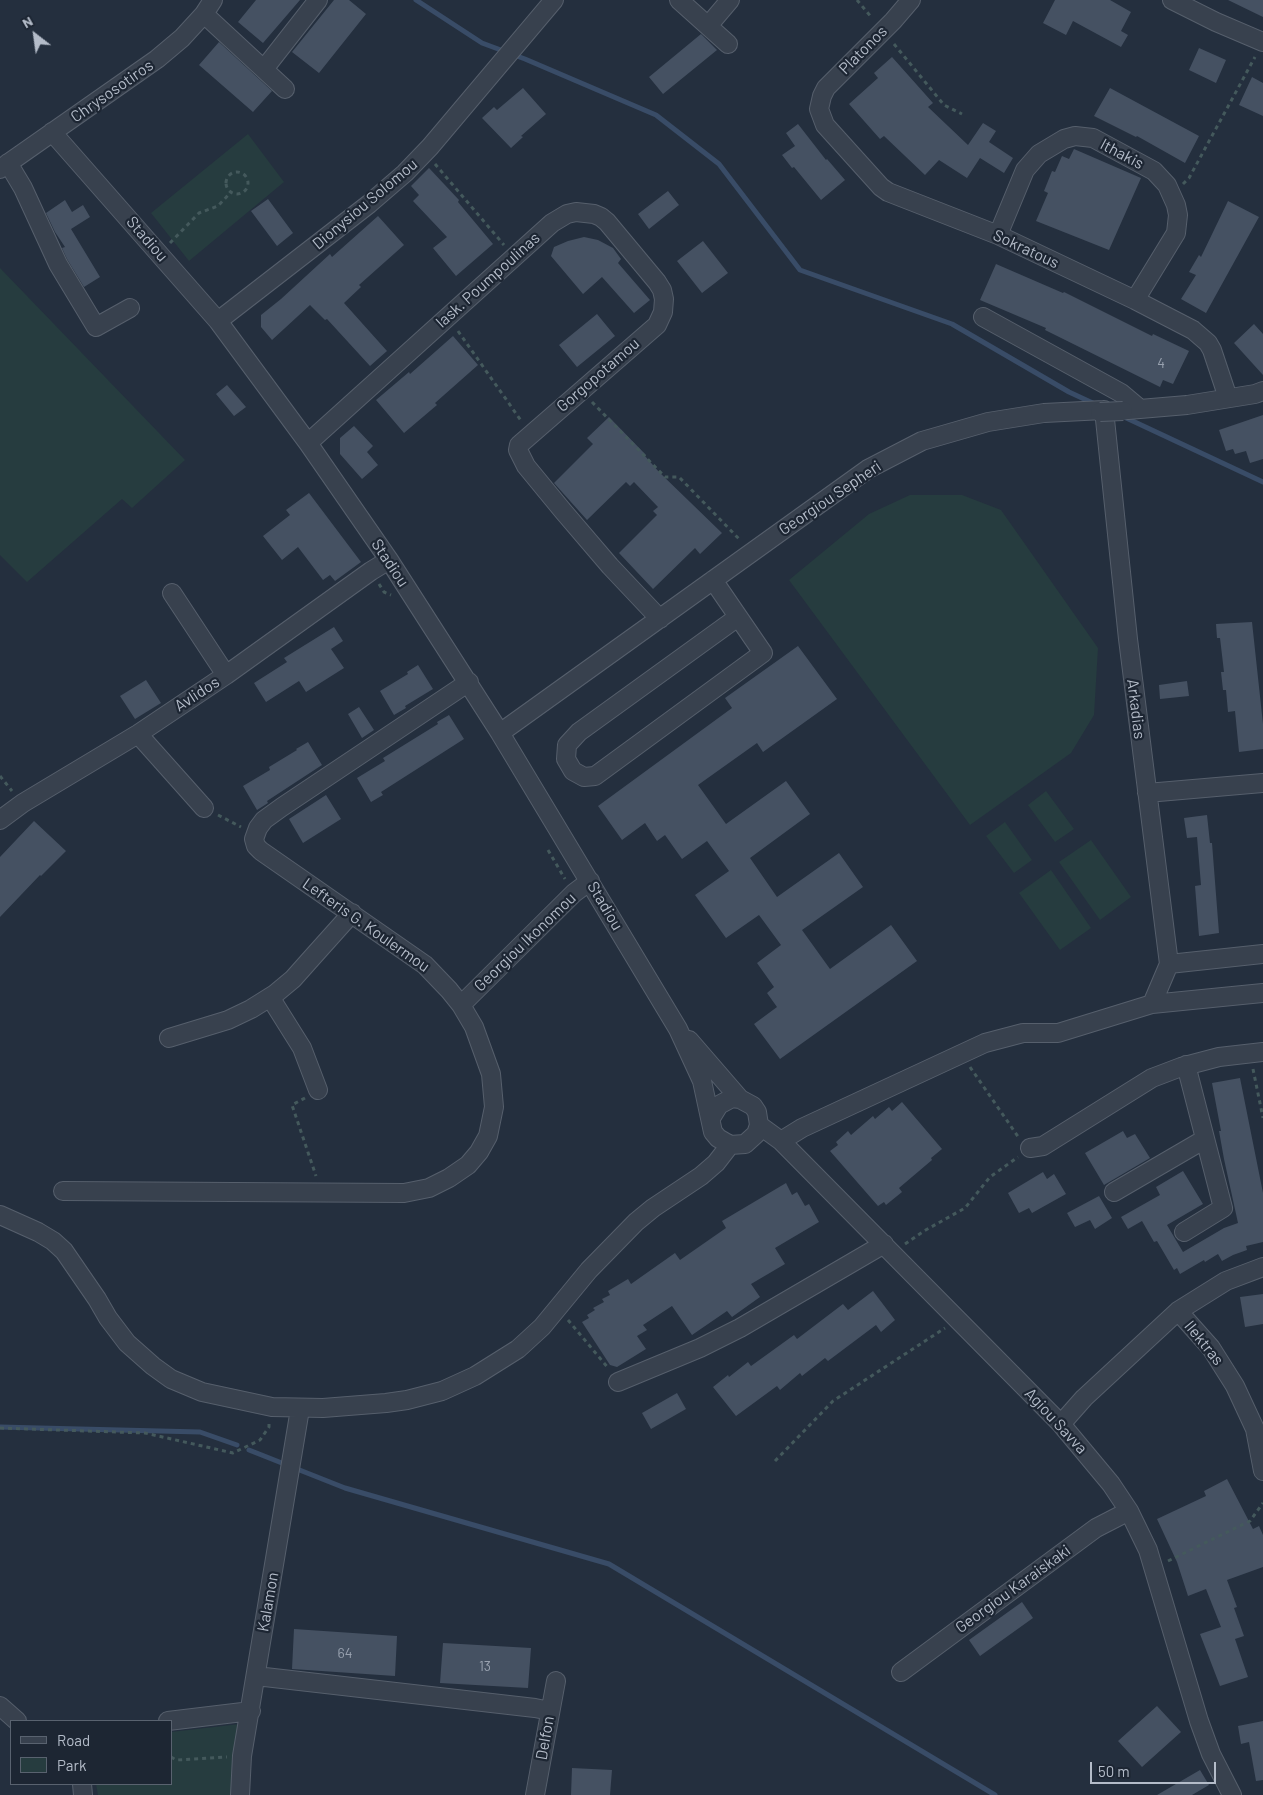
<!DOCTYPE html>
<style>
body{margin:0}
#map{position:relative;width:1263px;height:1795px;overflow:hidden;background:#242f3e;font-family:Barlow,sans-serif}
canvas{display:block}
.legend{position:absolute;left:10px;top:1720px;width:162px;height:65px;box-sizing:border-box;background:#1d2633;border:1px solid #59626f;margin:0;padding:6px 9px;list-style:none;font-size:15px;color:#b4bcc9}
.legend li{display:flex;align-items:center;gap:10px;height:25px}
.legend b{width:25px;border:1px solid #59626f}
.north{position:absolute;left:10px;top:10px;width:50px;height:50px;-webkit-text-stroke:4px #1d2633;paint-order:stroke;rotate:330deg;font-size:14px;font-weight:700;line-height:20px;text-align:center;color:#b4bcc9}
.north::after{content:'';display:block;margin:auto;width:18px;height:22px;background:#b4bcc9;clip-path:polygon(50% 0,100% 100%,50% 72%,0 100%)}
.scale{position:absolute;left:1090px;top:1762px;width:126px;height:22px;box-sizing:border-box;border:2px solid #b4bcc9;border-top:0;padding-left:6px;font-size:15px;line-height:18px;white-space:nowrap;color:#b4bcc9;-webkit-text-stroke:4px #1d2633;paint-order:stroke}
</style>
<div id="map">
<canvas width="1263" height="1795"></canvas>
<ul class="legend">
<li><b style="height:6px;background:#38414e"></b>Road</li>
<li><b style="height:14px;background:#263c3f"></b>Park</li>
</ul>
<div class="north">N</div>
<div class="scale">50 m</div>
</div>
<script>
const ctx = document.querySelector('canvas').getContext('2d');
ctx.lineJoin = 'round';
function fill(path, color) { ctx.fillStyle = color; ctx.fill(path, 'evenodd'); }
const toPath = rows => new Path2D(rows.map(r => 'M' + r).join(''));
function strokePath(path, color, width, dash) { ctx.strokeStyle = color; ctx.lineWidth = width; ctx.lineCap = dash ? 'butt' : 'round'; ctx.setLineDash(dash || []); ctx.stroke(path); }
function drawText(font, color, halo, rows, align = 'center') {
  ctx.font = font + ' Barlow,sans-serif'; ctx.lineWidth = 4.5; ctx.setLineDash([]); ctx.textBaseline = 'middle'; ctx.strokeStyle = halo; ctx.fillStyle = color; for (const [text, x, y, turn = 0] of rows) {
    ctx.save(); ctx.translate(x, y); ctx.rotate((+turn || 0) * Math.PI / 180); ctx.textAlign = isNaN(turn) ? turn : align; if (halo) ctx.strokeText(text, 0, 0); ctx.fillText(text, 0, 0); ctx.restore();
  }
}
fill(toPath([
 [248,134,284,182,189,261,151,213],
 [0,268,185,460,132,508,122,499,27,582,0,555],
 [910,495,962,495,1001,510,1098,648,1094,715,1071,753,970,825,789,580,869,514],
 [1046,791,1074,829,1055,842,1028,805],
 [1005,822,1032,860,1014,873,986,836],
 [1091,840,1131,897,1100,920,1059,862],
 [1051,870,1091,928,1060,950,1019,893],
 [240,1724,231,1795,98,1795,96,1784,171,1784,171,1732]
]), '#263c3f');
strokePath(toPath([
 [416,0,482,43,525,59,656,115,719,164,800,270,952,324,1069,392,1097,405],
 [1122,416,1263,482],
 [0,1427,200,1432,237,1445],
 [249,1450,345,1488,609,1564,995,1795]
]), '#394c67', 5);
fill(toPath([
 [256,0,300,0,263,43,238,22],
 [334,0,349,0,366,14,319,73,292,52],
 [1055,0,1110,0,1131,12,1121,31,1128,35,1121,47,1073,21,1066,35,1043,23],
 [1228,0,1263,0,1263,17],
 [701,34,717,50,663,94,649,77],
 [219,42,272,91,253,112,199,65],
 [1199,48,1226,60,1216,83,1189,70],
 [892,57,933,103,928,107,968,145,983,123,996,131,989,142,1013,158,1004,173,980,158,967,178,939,160,925,175,884,136,880,139,849,104,878,78,874,73],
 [1252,77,1263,83,1263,116,1239,105],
 [523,88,546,114,521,136,523,137,511,148,482,118,494,107,497,110],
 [1110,88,1199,136,1185,163,1137,136,1136,137,1094,116],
 [798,124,826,160,827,159,845,180,821,200,794,167,792,168,782,155,795,146,786,133],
 [1074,149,1141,178,1109,250,1036,221,1048,193,1044,191,1052,171,1055,172,1062,156,1069,159],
 [429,168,459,200,458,202,493,244,456,276,433,248,447,237,413,201,419,195,411,186],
 [668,191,679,205,649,229,638,214],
 [268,199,293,233,277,246,251,211],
 [65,200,72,212,83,205,90,217,71,229,100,277,84,287,67,259,62,248,65,247,55,232,46,213],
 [1228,201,1259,217,1206,313,1181,299,1196,275,1189,272,1199,255,1201,257],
 [378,216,404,245,359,285,361,287,344,303,387,351,370,366,327,319,325,320,310,305,272,340,261,327,261,315,281,299,330,254,332,257],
 [584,237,598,240,613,248,621,259,618,263,650,300,634,313,602,277,583,294,551,256,554,247,568,241],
 [703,241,728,273,702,293,677,261],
 [996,264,1063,293,1064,292,1152,336,1153,334,1189,351,1173,384,1163,380,1160,387,1045,330,1046,328,980,300],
 [597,314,615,336,577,367,559,345],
 [1254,324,1263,334,1263,375,1234,343],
 [453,336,478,365,435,403,437,405,404,433,376,400,409,372,410,374],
 [227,385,246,407,234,416,216,394],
 [1263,415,1263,459,1250,463,1246,451,1235,454,1233,449,1226,451,1219,430],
 [609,417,646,455,645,456,659,472,722,533,700,554,695,548,653,589,619,553,657,515,653,511,658,507,634,482,630,486,626,482,587,520,554,483,593,444,587,438],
 [354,426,373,446,367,452,378,465,362,479,340,454,340,438],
 [309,493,361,562,335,581,330,575,323,580,298,547,282,560,263,536,290,515,286,510],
 [1252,622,1263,724,1263,749,1239,752,1235,711,1228,712,1226,690,1223,690,1221,672,1224,672,1220,638,1217,638,1216,624],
 [334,627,343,641,331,649,344,668,306,692,299,681,266,702,254,683,287,662,284,658],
 [798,646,837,699,763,752,757,743,698,785,726,824,786,781,810,814,750,858,777,897,839,853,863,887,802,930,830,969,891,925,917,961,780,1059,754,1024,777,1007,767,993,774,987,757,963,781,945,759,915,726,938,695,895,729,871,707,841,682,859,665,835,657,841,645,823,622,840,598,806,732,708,725,698],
 [418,665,433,689,405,706,406,708,394,715,380,691,408,674,407,672],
 [146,680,161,703,135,719,120,696],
 [1187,681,1189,696,1160,699,1159,685],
 [359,707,374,730,362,738,348,714],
 [449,715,464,739,381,792,383,795,371,802,357,778,385,761,383,758,438,724,437,722],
 [308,742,322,765,267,801,268,803,257,810,243,786,270,770,269,767,297,750,296,749],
 [326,795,341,819,303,843,289,819],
 [1207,815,1210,843,1212,843,1219,933,1199,936,1195,886,1201,885,1197,837,1187,838,1184,818],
 [34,821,66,851,41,876,40,875,0,917,0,857],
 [1240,1078,1263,1193,1263,1242,1246,1246,1247,1250,1233,1255,1222,1261,1218,1254,1205,1262,1204,1260,1180,1274,1177,1268,1174,1270,1157,1241,1154,1242,1142,1221,1128,1229,1121,1217,1160,1195,1156,1187,1183,1171,1203,1204,1167,1225,1183,1252,1224,1228,1238,1223,1224,1159,1219,1131,1221,1131,1212,1083],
 [902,1102,942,1149,931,1158,932,1160,899,1188,902,1192,886,1205,884,1202,878,1206,830,1151,838,1145,836,1142,848,1131,851,1135,873,1116,875,1119,889,1107,892,1111],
 [1123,1131,1127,1138,1135,1134,1150,1158,1104,1185,1085,1153],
 [1043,1172,1047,1179,1054,1174,1066,1194,1032,1213,1029,1208,1019,1213,1008,1193],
 [786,1183,792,1195,797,1192,805,1206,809,1204,819,1222,775,1248,785,1264,751,1284,760,1297,732,1317,727,1311,692,1335,672,1306,643,1325,647,1330,637,1336,646,1349,617,1367,610,1365,582,1322,589,1318,587,1315,595,1310,593,1308,604,1302,602,1299,610,1295,608,1291,628,1279,631,1284,675,1253,680,1260,726,1228,722,1221],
 [1099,1196,1112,1218,1095,1229,1090,1220,1075,1227,1067,1213],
 [873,1291,895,1320,881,1332,876,1325,828,1361,825,1358,802,1376,800,1373,780,1390,777,1386,736,1416,713,1387,728,1375,729,1377,748,1362,751,1366,794,1335,797,1339,843,1304,848,1310],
 [1263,1294,1263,1324,1245,1327,1240,1297],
 [677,1393,686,1409,651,1429,642,1413],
 [1227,1479,1253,1529,1259,1526,1263,1535,1263,1567,1227,1580,1237,1607,1234,1608,1244,1636,1235,1639,1248,1677,1220,1686,1200,1634,1221,1627,1206,1589,1188,1596,1177,1562,1157,1519,1206,1496,1204,1491],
 [1022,1602,1033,1618,980,1656,969,1640],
 [294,1629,397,1636,395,1676,292,1669],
 [443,1643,531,1648,528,1688,440,1683],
 [1157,1706,1181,1732,1142,1767,1118,1741],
 [1263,1721,1263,1780,1256,1781,1249,1742,1241,1744,1238,1726],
 [572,1768,612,1770,610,1795,571,1795],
 [1200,1770,1209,1785,1192,1795,1157,1795]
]), '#455162');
const minor = toPath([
 [679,0,728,44],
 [911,0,893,21,826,88,822,96,819,109,825,125,881,187,888,192,998,235,1135,300,1193,330,1208,343,1212,350,1228,398],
 [1172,0,1216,22,1263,42],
 [204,14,285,89],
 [708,26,730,0],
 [264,69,318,0],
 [52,132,218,321,308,443,389,560,500,733,678,1029,702,1081,713,1132,718,1138,730,1145,745,1144,756,1134,759,1125,757,1112,753,1106,740,1099,732,1098,719,1105,711,1118],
 [8,163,23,188,58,264,96,327,130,308],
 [0,169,157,59,182,38,204,14,213,0],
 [998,235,1025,170,1039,154,1064,139,1075,136,1093,138,1154,171,1167,185,1176,205,1178,215,1176,233,1135,300],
 [983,317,1121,393,1140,409],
 [218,321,369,204,405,173,430,147,554,0],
 [1104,410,1128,639,1169,964,1152,1004],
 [1128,410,1187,405,1255,394,1263,391],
 [308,443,552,223,567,214,576,212,594,214,601,217,607,222,657,282,662,290,664,299,663,312,657,325,519,445,518,450,526,466,563,511,610,566,660,619],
 [713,580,763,653,595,776,584,777,573,771,566,759,567,745,579,732,738,617],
 [172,593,226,675],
 [500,733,868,469,922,441,988,422,1044,413,1104,410,1100,412],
 [138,734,204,808],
 [1147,793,1263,783],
 [0,820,23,803,138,734,226,675,371,571,389,560],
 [1169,964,1263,954],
 [270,997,302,1048,318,1090],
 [461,1005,574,893,590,881],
 [169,1038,228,1020,251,1009,275,994,293,979,309,961,352,913],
 [689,1040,740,1099],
 [759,1125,781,1141,1061,1424,1111,1484,1129,1511,1148,1550,1199,1721,1211,1754,1232,1795],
 [781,1141,802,1128,985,1043,1023,1033,1058,1033,1152,1004,1263,993],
 [1030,1148,1043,1146,1152,1078,1181,1067,1219,1057,1263,1052],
 [63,1191,404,1193,429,1188,449,1178,468,1165,479,1152,488,1136,494,1107,491,1074,474,1027,461,1005,449,990,425,965,261,851,256,846,254,839,258,828,264,820,282,807,469,682],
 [1114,1192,1205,1139],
 [0,1215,38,1232,53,1241,64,1251,97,1299,108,1318,127,1343,153,1366,171,1379,202,1392,272,1407,323,1408,386,1403,407,1400,442,1391,475,1376,518,1349,542,1327,589,1270,636,1222,653,1208,701,1176,716,1163,730,1145],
 [1184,1232,1223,1208,1186,1065],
 [1178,1311,1211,1348,1235,1386,1255,1429,1263,1471],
 [618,1382,700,1348,740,1328,884,1244],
 [1061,1424,1084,1398,1178,1311,1226,1281,1263,1267],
 [901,1672,1096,1528,1129,1511],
 [256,1676,535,1708,550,1711],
 [0,1706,17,1721],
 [168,1721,251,1711],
 [82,1784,83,1795],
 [240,1795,242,1756,300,1409],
 [535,1795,556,1681]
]);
strokePath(minor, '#565f6c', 20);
strokePath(toPath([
 [857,0,872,18],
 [894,44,944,105,962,114],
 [435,164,504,245],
 '226 183a11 11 0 1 1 22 0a11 11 0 1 1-22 0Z',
 [1183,184,1189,178,1255,57],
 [170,243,199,213,218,206,231,192],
 [458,331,522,422],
 [592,402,665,477,679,477,741,541],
 [379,584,384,592,391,595],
 [0,776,12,791],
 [218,815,241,827],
 [548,850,565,879],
 [970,1067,1019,1138],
 [1253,1069,1263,1118],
 [305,1098,292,1105,316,1176],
 [905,1244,924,1231,965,1208,990,1177,1018,1157],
 [568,1320,609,1369],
 [0,1428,145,1433,233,1453,260,1440,269,1427,269,1422],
 [775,1461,833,1401,945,1328],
 [1168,1561,1250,1521,1263,1503],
 [171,1757,176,1760,227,1757]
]), '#44595c', 3, [4, 4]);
strokePath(minor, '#38414e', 18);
const minorBridge = toPath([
 [1100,412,1123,411]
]);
strokePath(minorBridge, '#565f6c', 20, []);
strokePath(minorBridge, '#38414e', 18);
drawText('14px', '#98a1af', null, [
 ["4",1161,363],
 ["64",345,1653],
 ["13",485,1666]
]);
drawText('16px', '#b4bcc9', '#1d2633', [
 ["Platonos",863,50,-45],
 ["Chrysosotiros",112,91,-35],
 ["Ithakis",1122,154,28],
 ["Dionysiou Solomou",365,204,-40],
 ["Stadiou",147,239,49],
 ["Sokratous",1026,249,25],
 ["lask. Poumpoulinas",488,280,-42],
 ["Gorgopotamou",598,375,-41],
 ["Georgiou Sepheri",830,498,-34],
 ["Stadiou",390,563,56],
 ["Avlidos",197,694,-33],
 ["Arkadias",1136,709,83],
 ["Stadiou",605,906,59],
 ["Lefteris G. Koulermou",366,925,35],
 ["Georgiou Ikonomou",525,942,-44],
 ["Ilektras",1204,1343,51],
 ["Agiou Savva",1056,1421,47],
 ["Georgiou Karaiskaki",1013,1589,-36],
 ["Kalamon",268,1602,-80],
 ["Delfon",545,1738,-80]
]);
</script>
